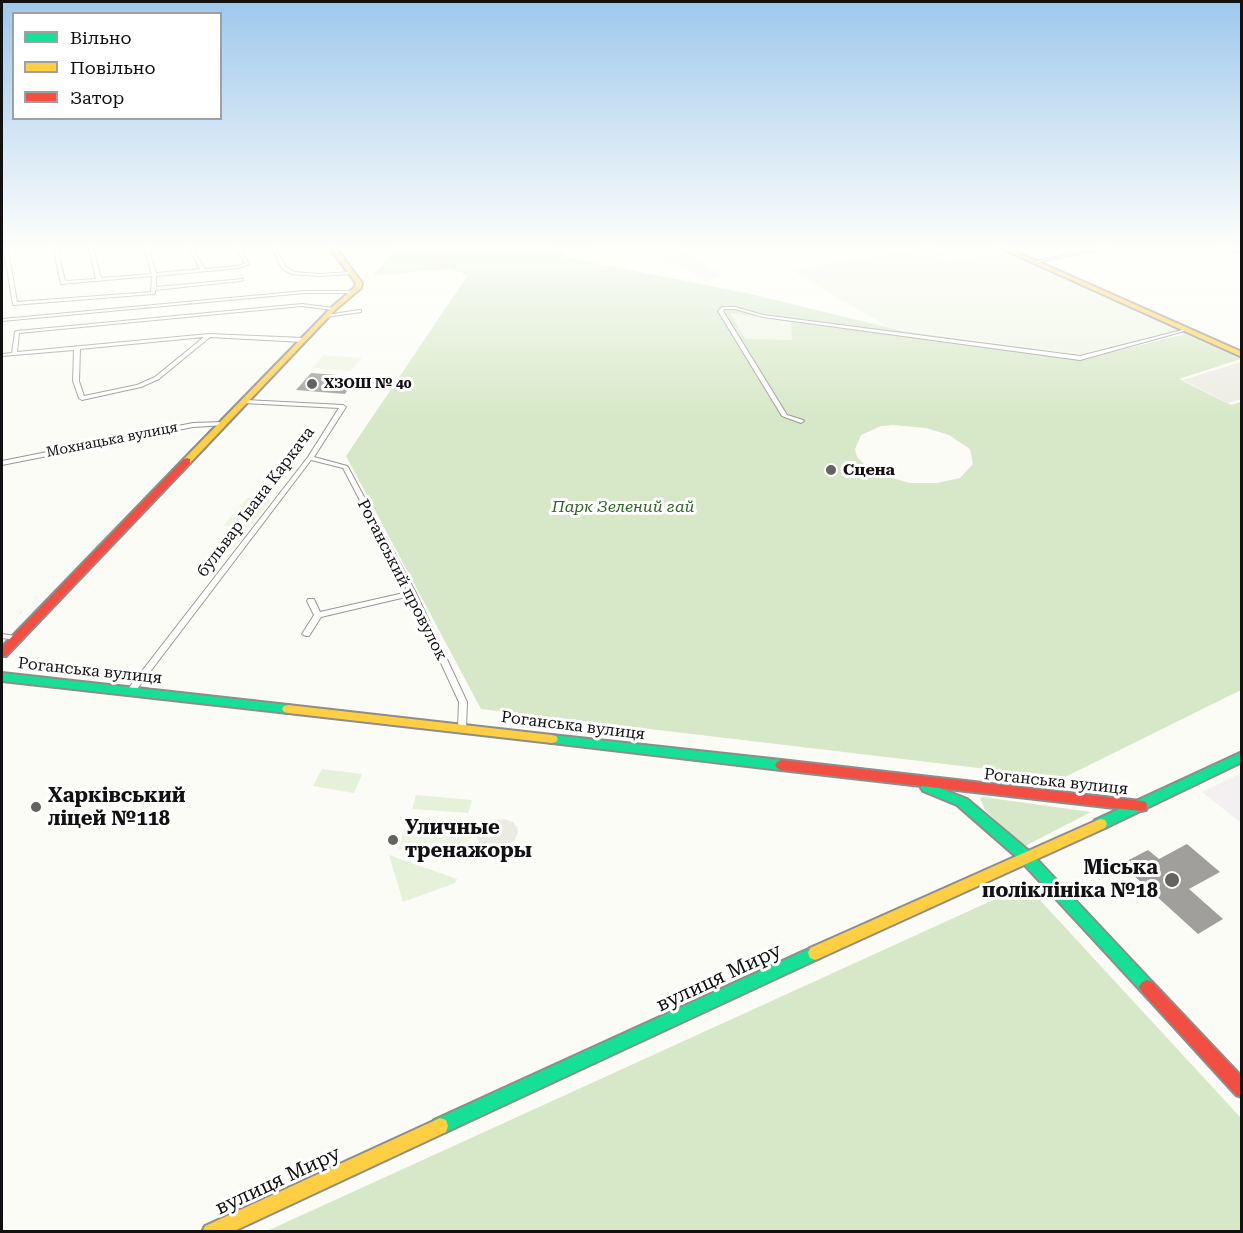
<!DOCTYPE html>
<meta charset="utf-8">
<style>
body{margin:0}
#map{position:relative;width:1243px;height:1233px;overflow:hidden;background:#fcfcf7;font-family:"Roboto Serif",serif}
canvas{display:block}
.frame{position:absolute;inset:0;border:3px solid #111;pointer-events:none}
.legend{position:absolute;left:12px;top:12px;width:210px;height:108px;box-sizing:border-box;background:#fff;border:2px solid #a0a0a0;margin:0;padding:8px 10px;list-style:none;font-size:18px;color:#111}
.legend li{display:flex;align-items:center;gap:12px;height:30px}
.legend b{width:30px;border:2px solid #a0a0a0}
</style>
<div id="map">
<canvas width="1243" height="1233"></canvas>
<div class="frame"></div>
<ul class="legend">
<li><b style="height:8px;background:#16e098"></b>Вільно</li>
<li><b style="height:8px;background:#ffcf43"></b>Повільно</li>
<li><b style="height:8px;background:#f24e42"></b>Затор</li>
</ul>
</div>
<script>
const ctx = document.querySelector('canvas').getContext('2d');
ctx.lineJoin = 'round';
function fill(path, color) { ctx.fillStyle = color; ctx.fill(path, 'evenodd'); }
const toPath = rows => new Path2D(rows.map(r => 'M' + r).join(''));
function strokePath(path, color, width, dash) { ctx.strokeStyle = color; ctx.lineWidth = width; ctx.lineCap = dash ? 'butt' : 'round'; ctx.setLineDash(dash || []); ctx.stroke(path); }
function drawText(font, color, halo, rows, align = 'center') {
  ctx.font = font + ' "Roboto Serif",serif'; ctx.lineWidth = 6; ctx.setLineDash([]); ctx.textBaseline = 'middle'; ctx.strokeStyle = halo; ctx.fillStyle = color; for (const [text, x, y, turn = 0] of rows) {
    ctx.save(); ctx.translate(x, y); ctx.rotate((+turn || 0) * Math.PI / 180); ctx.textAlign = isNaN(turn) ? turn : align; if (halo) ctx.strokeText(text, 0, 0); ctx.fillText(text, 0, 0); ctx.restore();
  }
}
fill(toPath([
 [590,247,682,247,679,248,723,276,706,280,653,254,615,259],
 [926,247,932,247,947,255,806,279,792,270],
 [1241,773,1241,823,1202,792]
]), '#f4f0f2');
fill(toPath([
 [322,769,362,774,354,793,313,786],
 [416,795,472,800,468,813,412,809],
 [389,855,457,879,455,883,403,902]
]), '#e5f1d8');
fill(toPath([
 [398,247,549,247,570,258,746,293,903,331,1093,357,1185,334,1241,359,1179,379,1231,405,1241,402,1241,690,1063,778,481,709,346,456,468,275,449,269,373,275],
 [893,425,926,428,949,435,970,449,973,464,960,478,937,483,910,483,885,476,864,464,857,457,855,449,861,435,881,426],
 [983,797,1091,812,1023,847,985,810,980,798],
 [1026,885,1241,1118,1241,1231,267,1231]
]), '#d6e8c7');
fill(toPath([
 [1003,252,1177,330,1081,355,890,328,806,279,937,256,949,262],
 [730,313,791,322,792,340,745,339],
 [324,355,362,358,350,371,312,368],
 [247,498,271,500,248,528,223,526],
 [407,819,474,821,468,854,398,850]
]), '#eef5e2');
fill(toPath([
 [1241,362,1241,399,1228,403,1183,380],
 [504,819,513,822,517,827,518,832,515,840,504,846,488,844,483,848,475,836,477,821]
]), '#ecebe3');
fill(toPath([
 [311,373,337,375,331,383,352,384,345,394,296,390],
 [1187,844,1220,872,1189,889,1223,919,1198,934,1121,864,1148,850,1159,859]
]), '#a09f9c');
const street = toPath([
 [53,247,57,247,65,281,96,279,89,247,93,247,101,278,152,274,144,247,148,247,156,273,200,269,188,247,192,247,205,269,238,266,245,263,235,247,239,247,249,264,239,268,156,276,156,287,243,279,243,280,241,281,155,290,155,293,153,294,13,305,4,250,6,249,8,250,17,302,151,292,152,276,61,284,53,247],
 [271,247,275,247,286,267,294,272,319,274,351,272,353,273,351,274,319,276,291,274,282,269,271,247],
 [1105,247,1111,247,1035,263,1033,262,1105,247],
 [1221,247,1226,247,1242,251,1242,254,1221,247],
 [305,291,352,291,354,292,352,293,305,293,2,321,2,319,305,291],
 [302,304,333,308,335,309,333,310,302,306,19,333,17,352,209,334,303,338,306,340,303,342,210,337,159,379,141,387,82,400,79,398,73,381,74,350,2,356,2,354,12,353,15,332,17,331,302,304],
 [204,337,155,377,137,385,84,396,79,381,80,349,204,337],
 [722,307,735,307,763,315,1080,356,1186,329,1188,330,1080,360,763,317,735,309,725,309,723,311,787,415,803,420,804,421,801,423,782,416,718,311,722,307],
 [359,310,361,310,361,312,326,317,324,316,326,315,359,310],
 [245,400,343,405,346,407,314,457,347,466,348,467,416,593,467,702,466,728,465,730,462,731,459,730,458,728,459,702,410,596,321,617,309,636,306,636,302,634,314,615,307,601,308,599,314,599,320,612,408,592,343,468,311,460,134,693,128,693,127,691,128,689,308,457,339,408,243,403,242,402,245,400],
 [223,422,225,423,225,425,193,427,2,465,2,461,193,423,223,422],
 [2,634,15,636,19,638,15,640,2,638,2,634]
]);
const fast = toPath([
 [2,673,288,705,292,706,294,709,292,712,288,713,2,681,2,673],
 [552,735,781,760,785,762,787,765,785,768,781,770,552,743,548,742,546,739,548,736,552,735],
 [1242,752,1242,762,1105,828,1100,829,1095,828,1093,824,1095,820,1242,752],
 [927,783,967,799,1030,852,1152,982,1155,987,1152,992,1147,994,1142,992,1020,860,957,805,923,791,921,788,923,785,927,783],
 [815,946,820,948,822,953,820,958,446,1132,440,1134,434,1132,432,1126,434,1120,815,946]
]);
const slow = toPath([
 [329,247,335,247,362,283,361,288,335,310,190,463,184,463,184,459,331,308,355,287,356,283,329,247],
 [998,247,1005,247,1242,352,1242,357,998,247],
 [288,705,552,735,556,736,558,739,556,742,552,743,288,713,284,712,282,709,284,706,288,705],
 [1100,819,1105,820,1107,824,1105,828,820,958,815,960,810,958,808,953,810,948,1100,819],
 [440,1118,446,1120,448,1126,446,1132,232,1232,202,1232,205,1226,440,1118]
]);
const jam = toPath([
 [187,458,190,459,190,463,6,656,2,656,2,647,184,459,187,458],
 [781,760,1141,801,1146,802,1147,806,1146,810,1141,811,781,770,777,768,775,765,777,762,781,760],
 [1147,980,1152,982,1242,1077,1242,1097,1236,1095,1142,992,1139,987,1142,982,1147,980]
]);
strokePath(street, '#979795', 2);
strokePath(fast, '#8d8d8b', 4);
strokePath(slow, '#8d8d8b', 4);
strokePath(jam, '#8d8d8b', 4);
fill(street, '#fffffe');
fill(fast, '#16e098');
fill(slow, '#ffcf43');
fill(jam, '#f24e42');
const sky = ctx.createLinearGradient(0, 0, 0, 419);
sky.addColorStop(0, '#9ec8ed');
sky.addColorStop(0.59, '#fefefb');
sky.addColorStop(1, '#fefefb00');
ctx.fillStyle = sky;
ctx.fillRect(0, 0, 1243, 419);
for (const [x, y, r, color] of [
 [312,384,6,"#636362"],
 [831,470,6,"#636362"],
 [36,807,6,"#636362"],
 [393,840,6,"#636362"],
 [1172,880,8,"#636362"]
]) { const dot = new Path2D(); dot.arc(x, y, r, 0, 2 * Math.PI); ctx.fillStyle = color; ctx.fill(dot); strokePath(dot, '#fff', 2); }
drawText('bold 14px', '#111', '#fff', [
 ["ХЗОШ № 40",324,384]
], 'left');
drawText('14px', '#111', '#fff', [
 ["Мохнацька вулиця",112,440,-11]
]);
drawText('bold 16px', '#111', '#fff', [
 ["Сцена",843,470]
], 'left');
drawText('16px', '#111', '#fff', [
 ["бульвар Івана Каркача",256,502,-53],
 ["Роганський провулок",402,580,63],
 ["Роганська вулиця",90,671,6],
 ["Роганська вулиця",573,726,7],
 ["Роганська вулиця",1056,782,6]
]);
drawText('italic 16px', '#2d6623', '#fff', [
 ["Парк Зелений гай",623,507]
]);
drawText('bold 20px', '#111', '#fff', [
 ["Харківський",48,796],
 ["ліцей №118",48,819],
 ["Уличные",405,828],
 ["тренажоры",405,851],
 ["Міська",1158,868,"right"],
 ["поліклініка №18",1158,891,"right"]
], 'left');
drawText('20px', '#111', '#fff', [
 ["вулиця Миру",719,978,-25],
 ["вулиця Миру",278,1181,-25]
]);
</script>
